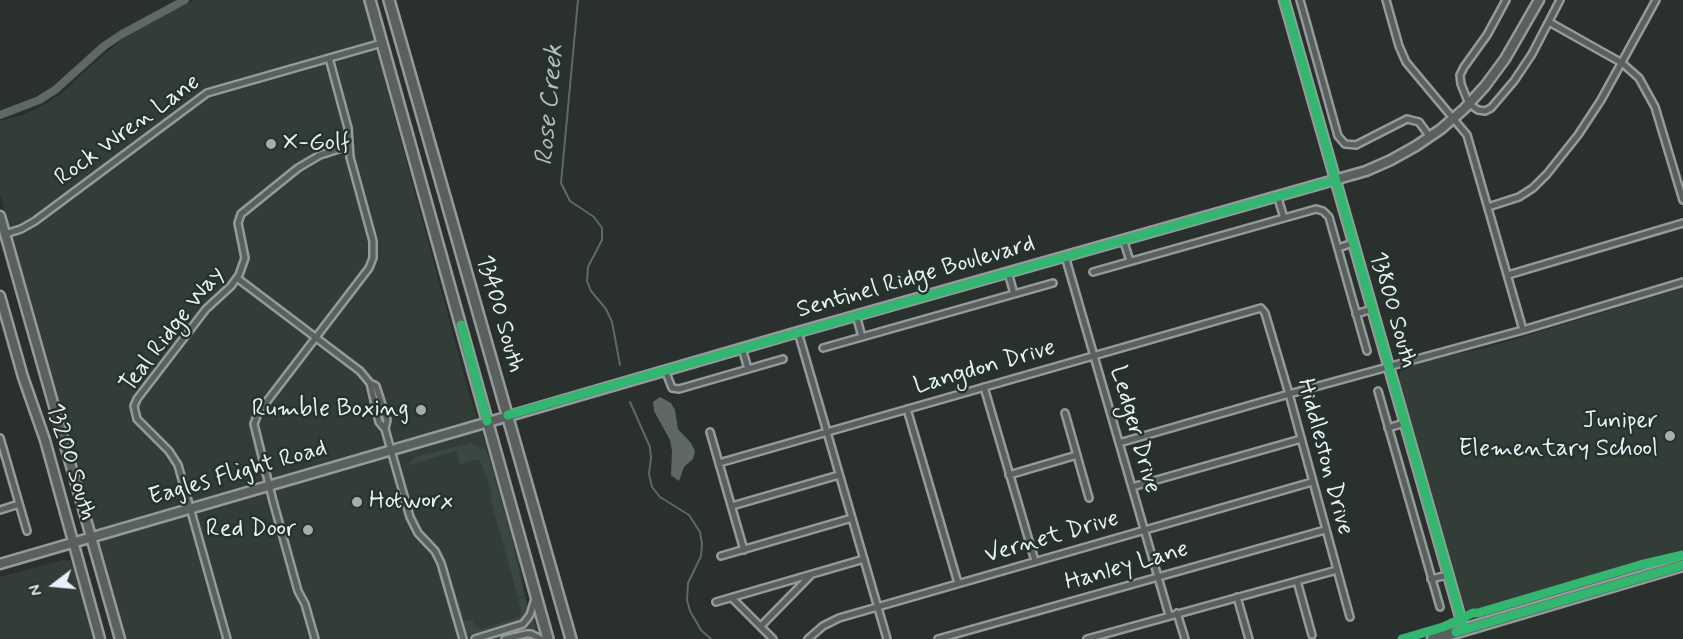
<!DOCTYPE html>
<style>
body{margin:0}
#map{position:relative;width:1683px;height:639px;overflow:hidden;background:#29302d;font-family:Mynerve,sans-serif}
canvas{display:block}
.north{position:absolute;left:24px;top:555px;width:60px;height:60px;-webkit-text-stroke:4px #26332d;paint-order:stroke;rotate:254deg;font-size:16px;font-weight:700;line-height:24px;text-align:center;color:#e8f1f8}
.north::after{content:'';display:block;margin:auto;width:21px;height:27px;background:#e8f1f8;clip-path:polygon(50% 0,100% 100%,50% 72%,0 100%)}
</style>
<div id="map">
<canvas width="1683" height="639"></canvas>
<div class="north">N</div>
</div>
<script>
const ctx = document.querySelector('canvas').getContext('2d');
ctx.lineJoin = 'round';
function fill(path, color) { ctx.fillStyle = color; ctx.fill(path, 'evenodd'); }
const toPath = rows => new Path2D(rows.map(r => 'M' + r).join(''));
function strokePath(path, color, width, dash) { ctx.strokeStyle = color; ctx.lineWidth = width; ctx.lineCap = dash ? 'butt' : 'round'; ctx.setLineDash(dash || []); ctx.stroke(path); }
function drawText(font, color, halo, rows, align = 'center') {
  ctx.font = font + ' Mynerve,sans-serif'; ctx.lineWidth = 5; ctx.setLineDash([]); ctx.textBaseline = 'middle'; ctx.strokeStyle = halo; ctx.fillStyle = color; for (const [text, x, y, turn = 0] of rows) {
    ctx.save(); ctx.translate(x, y); ctx.rotate((+turn || 0) * Math.PI / 180); ctx.textAlign = isNaN(turn) ? turn : align; if (halo) ctx.strokeText(text, 0, 0); ctx.fillText(text, 0, 0); ctx.restore();
  }
}
fill(toPath([
 [195,0,363,0,469,394,489,454,515,544,528,606,535,617,540,639,125,639,0,194,0,121,24,115,46,104,67,89,83,73,127,35],
 [1683,288,1683,553,1483,615,1477,616,1469,612,1463,604,1399,381,1400,372,1405,368,1426,361,1489,347],
 [62,560,70,560,74,567,95,639,0,639,0,577]
]), '#323d38');
fill(toPath([
 [473,442,472,444,481,449,483,446,488,455,513,543,524,596,518,597,490,498,492,497,488,480,479,459,460,464,456,451,406,466,416,457],
 [525,597,528,609,526,619,520,624,473,637,466,633,457,604,459,601,464,621,472,620,475,626,481,629,520,617,521,610,518,599],
 [533,617,537,634,526,631,497,639,481,639,525,626]
]), '#3b4743');
fill(toPath([
 [660,397,671,403,675,410,678,429,691,443,695,451,693,459,684,467,679,481,671,475,672,451,670,440,654,411,653,402]
]), '#5e6967');
strokePath(toPath([
 [578,0,561,183,570,201,594,217,602,228,602,240,588,267,587,281,591,291,606,309,612,322,620,365],
 [630,402,650,447,651,458,649,474,652,487,660,497,689,515,700,532,702,544,701,556,688,583,687,600,690,611,701,630,711,639]
]), '#5e6967', 2);
strokePath(toPath([
 [0,115,39,100,55,90,104,46,122,34,185,0]
]), '#5e6967', 8);
const street = toPath([
 [1300,0,1338,136,1345,144,1356,145,1407,119,1419,122,1430,137],
 [1386,0,1399,46,1406,62,1467,135,1523,330],
 [1506,0,1487,35,1464,67,1460,75,1461,84,1469,104,1478,110,1485,111,1491,108,1514,81,1532,54,1560,0],
 [1549,22,1622,63,1639,78,1655,107,1683,200],
 [1277,195,1284,218],
 [1488,207,1519,197,1533,188,1547,174,1578,135,1601,100,1656,0],
 [5,234,21,229,35,221,207,93,382,43],
 [1123,239,1130,261],
 [1338,248,1353,243],
 [1065,256,1169,615],
 [1008,272,1014,294],
 [1093,272,1316,209,1323,211,1329,217,1367,351],
 [1508,275,1683,223],
 [237,278,360,371,370,383,376,386,387,420,385,429],
 [1356,314,1372,309],
 [856,315,862,337],
 [798,332,887,639],
 [742,348,748,369],
 [823,348,1053,283],
 [665,370,672,388,679,389,783,359],
 [370,383,379,422,385,429,410,517,418,533,435,551,441,563,463,639],
 [984,387,1035,561],
 [1378,391,1440,607],
 [907,409,958,583],
 [1065,413,1089,498],
 [1388,428,1404,423],
 [710,432,744,550],
 [0,438,27,531],
 [1119,443,1289,394,1523,330,1683,282],
 [719,463,1261,308,1265,313,1289,394,1350,617],
 [1009,475,1077,455],
 [1132,487,1301,439],
 [732,506,839,475],
 [0,510,19,504],
 [721,556,852,518],
 [1431,579,1448,575],
 [1297,581,1312,635],
 [1237,597,1249,639],
 [732,598,773,639],
 [716,602,864,559],
 [1177,613,1185,639],
 [761,626,810,576],
 [227,639,178,465,169,451,137,419,134,406,137,399,206,309,231,286,239,275,245,258,238,223,241,214,298,168,320,155,348,146],
 [315,639,305,604,298,591,273,501,254,424,258,413,369,268,373,258,373,241,350,157,348,128,329,58],
 [475,639,523,624,530,615,535,599],
 [505,639,526,634,531,634,541,639],
 [808,639,823,626,839,618,1312,482],
 [938,639,1325,530],
 [1087,639,1337,570]
]);
const secondary = toPath([
 [1284,0,1464,630],
 [0,216,120,639],
 [0,296,23,377,45,440,100,639],
 [0,564,798,332,1366,171,1391,160,1416,146,1441,129,1464,109,1485,86,1505,59,1539,0]
]);
const primary = toPath([
 [370,0,548,639],
 [389,0,571,639]
]);
const highway = toPath([
 [1433,639,1683,565]
]);
strokePath(street, '#959a9a', 10);
strokePath(secondary, '#959a9a', 13);
strokePath(primary, '#959a9a', 14);
strokePath(highway, '#959a9a', 15);
strokePath(street, '#5a6060', 5);
strokePath(secondary, '#5a6060', 8);
strokePath(primary, '#5a6060', 9);
strokePath(highway, '#5a6060', 10);
strokePath(toPath([
 [1284,0,1464,630],
 [461,325,487,421],
 [508,415,1335,180],
 [1456,632,1683,565],
 [1402,639,1443,627,1473,613,1478,613,1640,565,1683,555]
]), '#33b770', 9);
for (const [x, y, r, color] of [
 [271,144,6,"#a5adb1"],
 [421,410,6,"#a5adb1"],
 [1670,436,6,"#a5adb1"],
 [357,502,6,"#a5adb1"],
 [308,530,6,"#a5adb1"]
]) { const dot = new Path2D(); dot.arc(x, y, r, 0, 2 * Math.PI); ctx.fillStyle = color; ctx.fill(dot); strokePath(dot, '#26332d', 2); }
drawText('24px', '#e8f1f8', '#26332d', [
 ["Rock Wren Lane",128,131,-36],
 ["Sentinel Ridge Boulevard",916,278,-16],
 ["13800 South",1392,310,74],
 ["13400 South",499,314,74],
 ["Teal Ridge Way",173,330,-52],
 ["Langdon Drive",985,368,-16],
 ["Ledger Drive",1134,430,74],
 ["Hiddleston Drive",1324,457,75],
 ["13200 South",70,462,73],
 ["Eagles Flight Road",238,474,-16],
 ["Vernet Drive",1052,538,-16],
 ["Hanley Lane",1127,567,-16]
]);
drawText('24px', '#e8f1f8', '#26332d', [
 ["X-Golf",283,144,"left"],
 ["Rumble Boxing",409,410],
 ["Juniper",1658,422],
 ["Elementary School",1658,450],
 ["Hotworx",369,502,"left"],
 ["Red Door",296,530]
], 'right');
drawText('italic 26px', '#b3bdc0', '#26332d', [
 ["Rose Creek",551,105,-85]
]);
</script>
